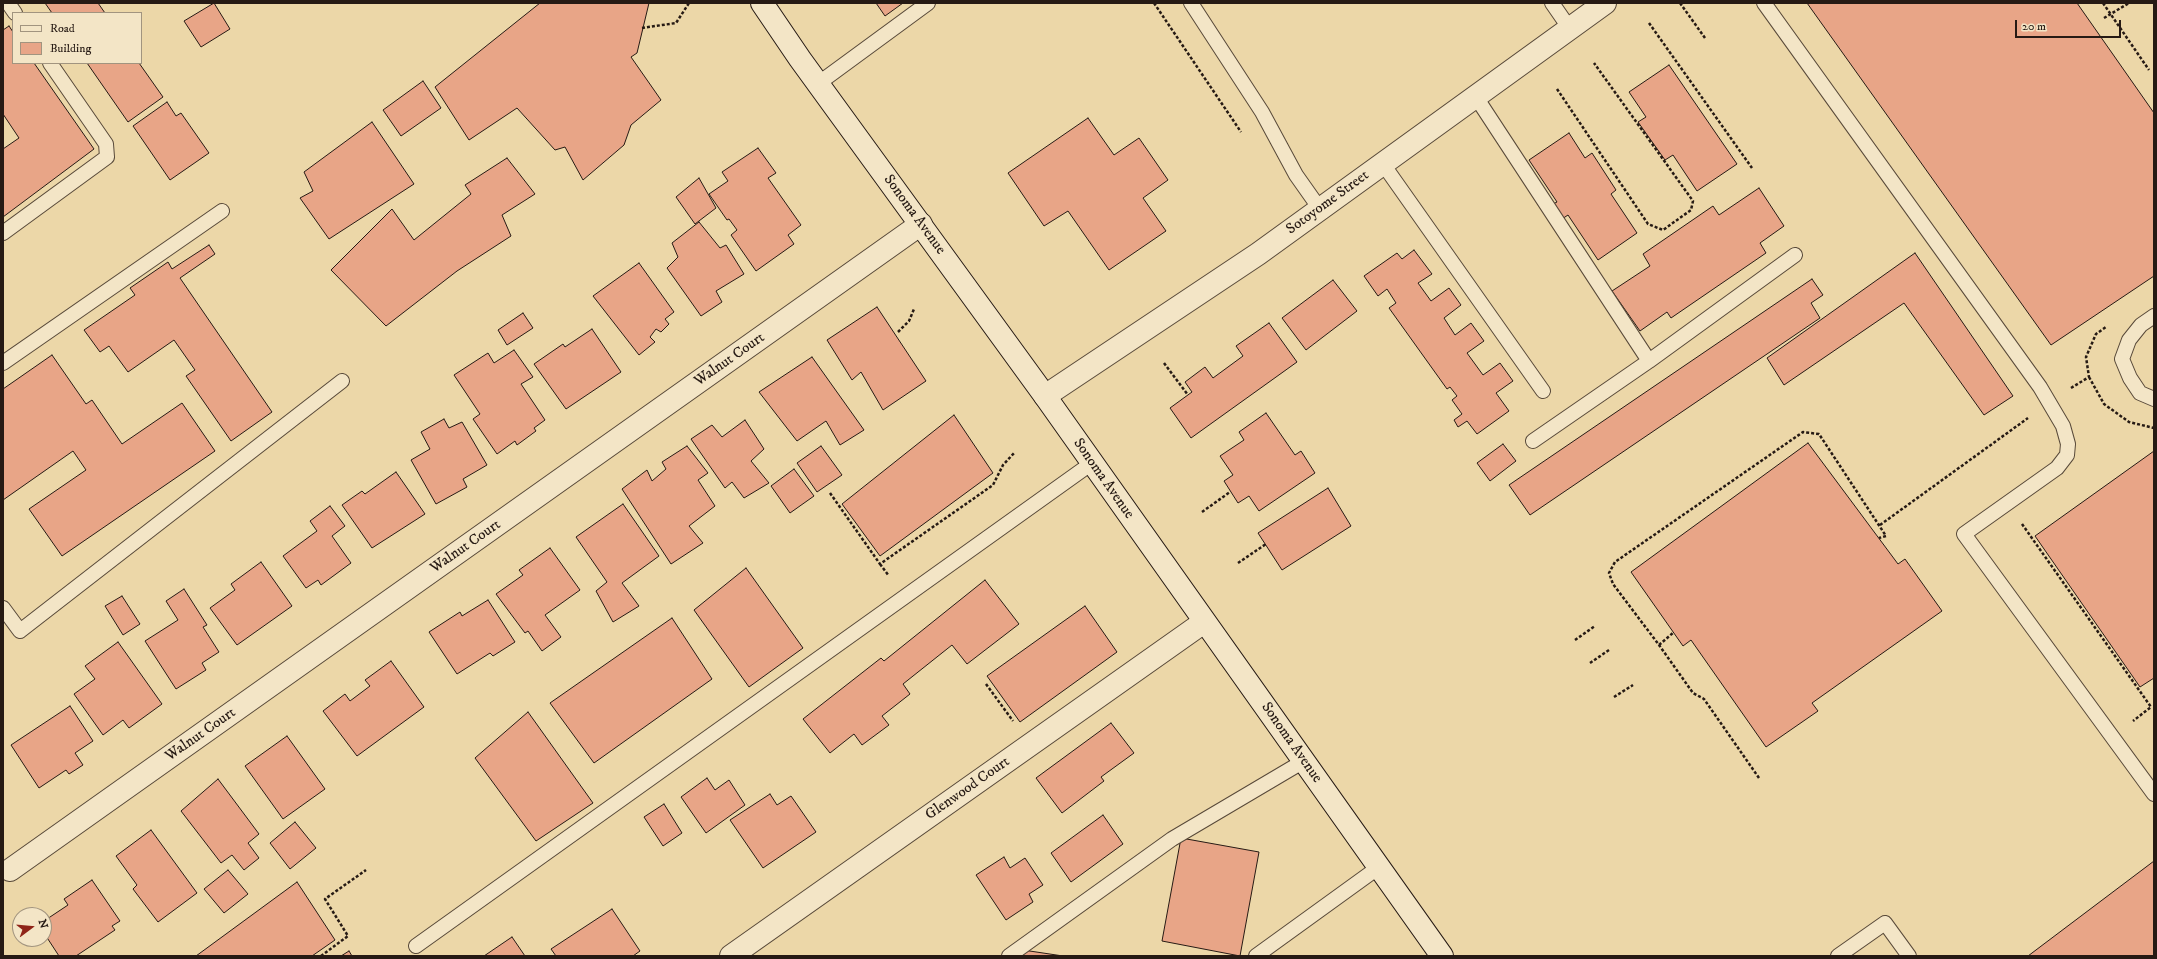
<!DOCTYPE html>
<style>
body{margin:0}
#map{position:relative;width:2157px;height:959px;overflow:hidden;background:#ecd7a8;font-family:"IM FELL DW Pica",serif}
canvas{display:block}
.frame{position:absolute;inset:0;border:4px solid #261a14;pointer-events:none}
.legend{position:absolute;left:12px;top:12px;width:130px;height:52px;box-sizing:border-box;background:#f3e5c6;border:1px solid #a1947f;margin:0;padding:5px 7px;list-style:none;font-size:12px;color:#261a14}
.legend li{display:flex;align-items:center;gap:8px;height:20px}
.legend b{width:20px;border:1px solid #a1947f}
.north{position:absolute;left:12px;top:907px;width:40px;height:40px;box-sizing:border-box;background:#f3e5c6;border:1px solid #a1947f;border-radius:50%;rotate:74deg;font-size:11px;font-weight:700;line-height:16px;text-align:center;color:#261a14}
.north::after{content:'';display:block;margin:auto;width:14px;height:18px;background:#8f2418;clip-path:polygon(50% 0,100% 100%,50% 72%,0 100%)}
.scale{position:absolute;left:2015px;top:20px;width:106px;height:18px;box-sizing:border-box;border:2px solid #261a14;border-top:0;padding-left:5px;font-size:12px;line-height:14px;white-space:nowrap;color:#261a14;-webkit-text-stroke:3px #f3e5c6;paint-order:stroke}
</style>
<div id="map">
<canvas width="2157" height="959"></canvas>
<div class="frame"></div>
<ul class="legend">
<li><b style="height:5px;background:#f3e5c6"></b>Road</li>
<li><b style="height:11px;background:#e8a587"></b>Building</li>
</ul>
<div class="north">N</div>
<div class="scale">20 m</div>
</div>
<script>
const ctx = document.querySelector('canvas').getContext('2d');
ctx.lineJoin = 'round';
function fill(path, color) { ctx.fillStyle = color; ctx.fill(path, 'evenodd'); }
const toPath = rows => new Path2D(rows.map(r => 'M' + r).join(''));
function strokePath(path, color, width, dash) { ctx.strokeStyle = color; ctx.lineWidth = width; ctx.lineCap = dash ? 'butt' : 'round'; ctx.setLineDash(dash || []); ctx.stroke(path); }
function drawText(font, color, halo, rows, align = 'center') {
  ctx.font = font + ' "IM FELL DW Pica",serif'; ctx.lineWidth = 3.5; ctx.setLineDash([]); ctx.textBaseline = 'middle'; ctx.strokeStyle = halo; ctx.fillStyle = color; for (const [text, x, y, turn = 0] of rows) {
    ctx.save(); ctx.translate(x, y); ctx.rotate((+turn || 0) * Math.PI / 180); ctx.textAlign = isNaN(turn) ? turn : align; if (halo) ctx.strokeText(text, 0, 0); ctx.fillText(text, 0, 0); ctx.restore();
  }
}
const building = toPath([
 [45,3,98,3,105,13,52,13,45,3],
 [214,3,230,29,201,47,184,21,214,3],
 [540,3,649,3,637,53,631,57,661,100,631,125,624,145,583,180,565,147,555,150,517,108,469,140,435,87,540,3],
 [876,3,903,3,885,16,876,3],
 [1807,3,2077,3,2154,113,2154,276,2051,345,1807,3],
 [9,26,13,32,13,63,34,63,94,149,3,217,3,149,19,138,3,114,3,30,9,26],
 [87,63,139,63,163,97,128,122,87,63],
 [1669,65,1737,164,1697,191,1673,155,1665,160,1638,122,1646,117,1629,92,1669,65],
 [423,81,441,108,401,136,383,110,423,81],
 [167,102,176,116,181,113,209,153,170,180,133,126,167,102],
 [1088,118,1114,155,1139,138,1168,180,1143,198,1166,231,1109,270,1068,211,1044,226,1008,173,1088,118],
 [372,122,414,184,329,239,300,198,313,191,304,172,372,122],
 [1569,133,1585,158,1592,153,1616,190,1611,194,1637,233,1598,260,1568,215,1562,219,1553,204,1557,202,1529,160,1569,133],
 [758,148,776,173,768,178,801,225,788,235,794,244,756,271,731,235,737,230,729,219,727,220,709,194,728,181,722,172,758,148],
 [507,158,535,194,502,215,511,236,457,271,386,326,331,270,392,209,414,240,471,194,465,185,507,158],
 [699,178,716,208,695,224,676,197,699,178],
 [1759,188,1784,226,1760,243,1766,253,1671,318,1667,312,1640,331,1612,291,1650,266,1643,254,1713,206,1719,215,1759,188],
 [699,222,720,248,726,245,744,274,716,291,722,302,701,316,667,268,678,257,672,243,699,222],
 [209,245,215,254,180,278,272,412,231,441,186,376,195,370,174,340,128,372,109,346,100,352,84,330,135,295,130,288,168,262,172,269,209,245],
 [1414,250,1432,274,1418,283,1431,301,1449,288,1461,305,1444,318,1455,335,1471,323,1484,341,1467,353,1483,375,1500,363,1513,381,1496,393,1509,411,1477,434,1467,421,1458,427,1454,420,1462,414,1452,400,1457,396,1450,387,1447,389,1389,308,1396,303,1387,289,1378,296,1364,276,1397,253,1402,259,1414,250],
 [1915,253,2013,396,1984,415,1904,303,1784,385,1767,358,1915,253],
 [639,263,674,312,665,319,669,324,661,332,656,329,650,337,655,342,639,355,593,296,639,263],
 [1812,279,1823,295,1811,303,1820,318,1530,515,1509,485,1812,279],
 [1333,280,1357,311,1306,350,1282,318,1333,280],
 [877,307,926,381,883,410,861,372,852,380,827,340,877,307],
 [523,313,533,328,507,345,498,330,523,313],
 [1269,323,1297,362,1191,438,1170,408,1192,392,1185,382,1205,367,1213,378,1243,356,1236,346,1269,323],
 [592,329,621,372,566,409,534,364,563,344,565,347,592,329],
 [514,350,533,377,521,384,545,420,534,428,536,431,517,445,515,441,497,454,473,419,480,414,454,375,488,353,494,363,514,350],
 [52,355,86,404,92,400,122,444,182,403,215,451,62,556,29,509,86,470,73,451,3,500,3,389,52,355],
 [812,357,864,430,840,445,826,421,797,441,759,392,812,357],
 [1266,413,1295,455,1301,451,1315,473,1259,511,1249,496,1238,503,1224,481,1233,475,1220,456,1244,440,1239,432,1266,413],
 [954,415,993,473,880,556,842,504,954,415],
 [444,419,449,428,462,422,487,465,463,479,467,487,436,504,411,460,430,449,421,432,444,419],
 [745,420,764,449,751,461,769,483,744,498,732,482,725,488,691,439,712,425,722,437,745,420],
 [1808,443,1898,564,1905,559,1942,611,1812,703,1818,711,1766,747,1691,640,1683,646,1631,572,1808,443],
 [1503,444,1516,461,1490,481,1477,463,1503,444],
 [687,446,708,473,698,480,715,506,689,526,703,543,671,564,622,489,647,470,652,481,666,469,662,462,687,446],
 [821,446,842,475,817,492,797,463,821,446],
 [2154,451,2154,678,2140,687,2035,536,2154,451],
 [794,469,814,496,790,513,771,486,794,469],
 [396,472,425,514,372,548,342,505,362,491,365,494,396,472],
 [1328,488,1351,526,1282,570,1258,533,1328,488],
 [623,504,659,556,622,583,639,606,613,622,596,591,607,582,576,537,623,504],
 [330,506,345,526,332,536,351,563,321,585,318,580,306,588,283,556,317,531,310,521,330,506],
 [550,548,580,590,545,615,561,637,542,651,528,631,525,633,496,594,523,575,519,570,550,548],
 [261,562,292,606,237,645,210,608,235,590,231,584,261,562],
 [746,568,803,648,749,687,694,610,746,568],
 [985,580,1019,624,967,664,952,645,903,684,910,694,882,716,889,725,862,745,854,734,830,753,803,719,881,658,884,661,985,580],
 [184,589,207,625,203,627,219,652,202,663,206,670,176,689,145,641,178,620,166,601,184,589],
 [122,596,140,624,123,635,105,606,122,596],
 [488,600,515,642,493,656,490,653,457,674,429,632,460,612,462,616,488,600],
 [1085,606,1117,652,1020,722,987,676,1085,606],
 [672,618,712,679,594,763,550,703,672,618],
 [118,642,162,704,129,728,123,720,103,735,74,694,95,679,85,666,118,642],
 [391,661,424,707,357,756,323,711,345,694,350,701,370,686,365,680,391,661],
 [70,706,93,741,75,753,83,765,69,774,66,770,39,788,11,745,70,706],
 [528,712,593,803,536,841,475,758,528,712],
 [1111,723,1134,753,1101,777,1104,781,1062,813,1036,778,1111,723],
 [287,736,325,789,283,819,245,766,287,736],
 [707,778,715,790,729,780,745,805,706,833,681,797,707,778],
 [218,779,259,834,248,843,259,858,244,870,232,855,221,863,181,811,218,779],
 [770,794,777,805,791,796,816,832,763,868,730,820,770,794],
 [664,804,682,833,663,846,644,817,664,804],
 [1103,815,1123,844,1071,882,1051,853,1103,815],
 [295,822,316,848,290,869,270,843,295,822],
 [151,830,197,893,158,922,133,889,137,885,116,856,151,830],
 [1181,838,1259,852,1240,956,1162,941,1181,838],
 [1004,857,1010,868,1025,858,1043,885,1029,894,1033,902,1006,920,976,875,1004,857],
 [2154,861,2154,956,2028,956,2154,861],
 [228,870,248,894,224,913,204,889,228,870],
 [92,880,120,921,112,926,115,930,76,956,59,956,44,933,44,921,68,905,64,899,92,880],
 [297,882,335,940,312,956,196,956,297,882],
 [612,909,640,951,633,956,556,956,551,949,612,909],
 [512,937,525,956,484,956,512,937],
 [1023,950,1063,956,1022,956,1023,950],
 [349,951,352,956,341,956,349,951]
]);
fill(building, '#e8a587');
strokePath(building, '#261a14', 1);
const lane = toPath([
 [8,3,15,13],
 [1191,3,1262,112,1296,175,1320,209],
 [1552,3,1570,29],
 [1764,3,2040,387,2063,426,2068,444,2067,455,2057,468,1964,534,2154,794],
 [819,83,928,3],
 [1476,97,1649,361],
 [1383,164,1543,391],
 [3,233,107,157,106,144,50,63],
 [2154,316,2141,325,2129,340,2122,359,2130,378,2140,393,2154,399],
 [3,363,222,211],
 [1533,441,1649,361,1795,255],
 [3,608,20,631,342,381],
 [416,946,1092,463],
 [1009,956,1172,839,1304,761],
 [1256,956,1379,867],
 [1838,956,1885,923,1909,956]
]);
const street = toPath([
 [1045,396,1258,254,1605,3],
 [10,870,921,224],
 [731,956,1204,622]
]);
const secondary = toPath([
 [762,3,800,59,1045,396,1442,956]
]);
strokePath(lane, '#584939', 16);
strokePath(street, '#584939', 24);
strokePath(secondary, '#261a14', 24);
strokePath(toPath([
 [1154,3,1241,132],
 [1680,3,1705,38],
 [2103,3,2149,70],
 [2104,18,2129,3],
 [1649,23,1752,168],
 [642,28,676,23,689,3],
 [1557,89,1648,224,1663,230,1691,210,1693,201,1594,63],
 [898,332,909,321,914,309],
 [1164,363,1188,395],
 [2089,377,2104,404,2129,422,2154,428],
 [2071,388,2089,377,2086,357,2096,334,2106,327],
 [830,493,880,564,993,485,1003,465,1015,452],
 [1202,512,1230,492],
 [2022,524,2151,707,2133,721],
 [1880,525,2028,418],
 [1238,563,1266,544],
 [880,564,889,576],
 [1575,640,1595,626],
 [1659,645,1674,632],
 [1590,663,1609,650],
 [986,684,1013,721],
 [1614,697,1633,685],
 [1759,778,1704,699,1693,693,1659,645,1613,584,1609,573,1615,562,1803,432,1819,434,1886,536,1879,538],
 [321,956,348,936,325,899,366,870]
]), '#261a14', 2.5, [3, 2]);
strokePath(lane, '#f3e5c6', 14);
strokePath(street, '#f3e5c6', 22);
strokePath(secondary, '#f3e5c6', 22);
drawText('15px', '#261a14', '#f3e5c6', [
 ["Sotoyome Street",1328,203,-36],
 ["Sonoma Avenue",914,215,54],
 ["Walnut Court",730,360,-35],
 ["Sonoma Avenue",1103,479,55],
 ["Walnut Court",466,547,-35],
 ["Walnut Court",201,735,-35],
 ["Sonoma Avenue",1291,743,55],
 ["Glenwood Court",968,789,-35]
]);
</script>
